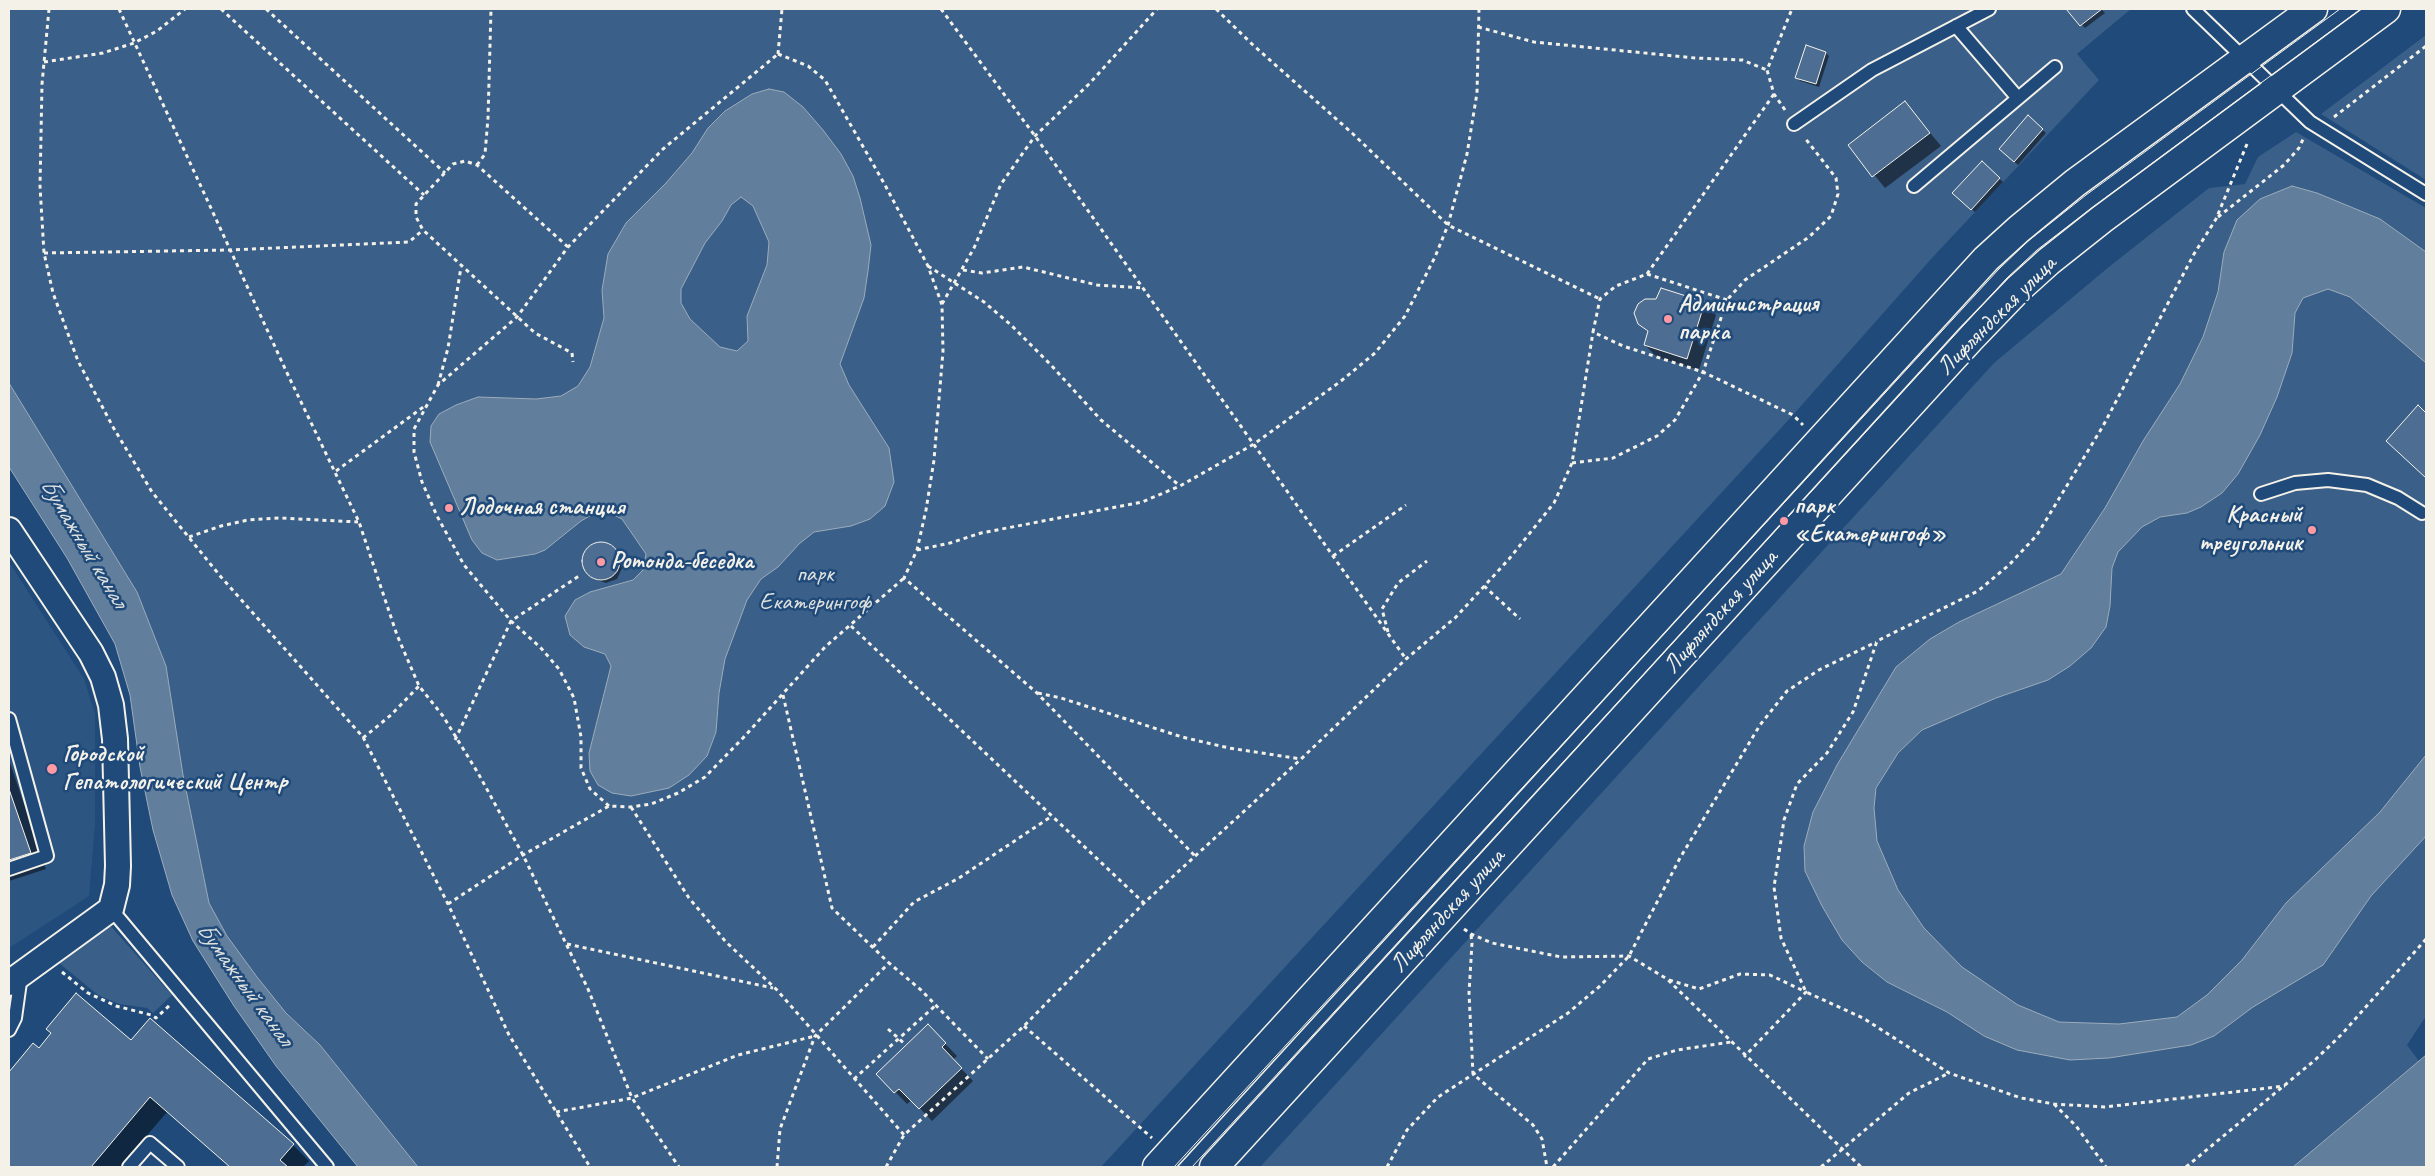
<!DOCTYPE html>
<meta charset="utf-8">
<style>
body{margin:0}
#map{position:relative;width:2435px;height:1176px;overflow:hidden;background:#1f4a7a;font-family:Caveat,sans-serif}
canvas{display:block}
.frame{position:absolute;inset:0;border:10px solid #f4f1e8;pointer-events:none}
</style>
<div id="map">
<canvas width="2435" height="1176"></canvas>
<div class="frame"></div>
</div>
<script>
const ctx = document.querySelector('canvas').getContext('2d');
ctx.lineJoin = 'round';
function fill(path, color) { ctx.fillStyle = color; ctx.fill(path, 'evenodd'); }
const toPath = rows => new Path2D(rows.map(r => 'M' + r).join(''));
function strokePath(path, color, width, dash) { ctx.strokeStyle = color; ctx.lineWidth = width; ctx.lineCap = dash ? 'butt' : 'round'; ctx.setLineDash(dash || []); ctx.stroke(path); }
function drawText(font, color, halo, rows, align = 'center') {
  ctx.font = font + ' Caveat,sans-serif'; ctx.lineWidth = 5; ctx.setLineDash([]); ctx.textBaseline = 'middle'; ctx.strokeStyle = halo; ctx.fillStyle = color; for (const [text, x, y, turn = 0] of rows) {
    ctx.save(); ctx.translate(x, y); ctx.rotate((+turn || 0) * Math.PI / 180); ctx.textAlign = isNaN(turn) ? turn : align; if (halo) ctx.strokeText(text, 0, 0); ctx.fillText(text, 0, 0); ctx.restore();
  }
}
fill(toPath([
 [9,562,84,679,95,714,95,824,89,896,9,948]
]), '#2d5581');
fill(toPath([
 [9,9,2131,9,2077,54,2099,80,1932,258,1793,415,1101,1167,418,1167,320,1045,286,1013,257,977,227,936,209,903,183,775,166,666,137,592,9,383],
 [2426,35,2426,180,2321,114],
 [2296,132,2426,208,2426,1016,2407,1045,2419,1061,2293,1167,1260,1167,1994,363,2110,266,2209,188,2245,184,2258,157],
 [108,923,172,995,153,1013,147,1008,119,1004,98,995,59,963]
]), '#3a5f88');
const water = toPath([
 [769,89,784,92,803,107,823,130,841,154,853,176,860,198,871,245,868,271,864,298,840,364,849,385,889,448,894,482,885,506,870,519,851,526,814,532,799,544,778,567,761,579,747,600,725,659,719,693,716,732,707,756,689,775,669,788,631,796,612,793,598,785,590,771,589,753,611,666,605,654,584,647,570,635,565,616,575,600,590,592,633,580,643,570,646,554,622,519,608,512,595,513,581,521,545,550,535,554,497,560,482,553,472,540,430,442,431,426,439,414,456,405,478,397,536,399,561,396,578,386,590,367,604,318,602,290,608,254,626,223,666,183,692,153,708,128,725,111,752,94,769,89],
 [741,197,753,206,769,242,767,265,747,316,748,341,737,351,720,347,690,319,681,303,681,289,705,243,722,221,731,205,741,197],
 [2292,186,2317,193,2380,219,2426,252,2426,363,2350,297,2328,289,2303,298,2295,313,2292,353,2277,397,2260,435,2238,474,2222,493,2201,507,2187,513,2160,517,2142,527,2118,552,2112,568,2110,606,2106,627,2091,648,2070,666,2048,680,1996,698,1922,730,1898,753,1876,788,1874,808,1877,841,1898,890,1924,928,1962,967,2018,1005,2059,1022,2119,1024,2177,1017,2207,995,2242,960,2286,903,2380,812,2426,755,2426,836,2371,896,2323,965,2253,1007,2214,1036,2191,1045,2109,1058,2070,1060,2017,1050,1984,1036,1947,1012,1887,982,1862,962,1842,940,1822,906,1805,871,1804,846,1813,812,1837,765,1896,667,1930,639,1959,622,2061,574,2105,508,2143,441,2180,384,2203,337,2218,292,2224,252,2237,220,2260,199,2292,186],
 [9,383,137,592,166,666,183,775,209,903,227,936,257,977,286,1013,320,1045,418,1167,358,1167,276,1066,234,1006,193,941,172,895,153,830,140,767,130,695,115,644,67,558,9,467,9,383],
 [2426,1055,2426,1167,2293,1167,2419,1061,2426,1055]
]);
fill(water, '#627e9d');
strokePath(water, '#9cacbb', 1);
fill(toPath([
 [2068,9,2101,9,2105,13,2085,28],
 [1826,53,1829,56,1819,87,1800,81,1797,77],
 [1905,103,1941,146,1885,188,1850,145],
 [2028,117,2046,133,2018,165,2001,149],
 [1982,163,2003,182,1975,212,1954,193],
 [1704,303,1716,315,1699,370,1657,357,1645,345,1649,333,1639,323],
 [2418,407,2426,415,2426,477,2400,453],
 [601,543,612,545,623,559,624,564,617,579,606,583,594,579,584,564,586,552,590,547],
 [9,760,46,869,9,881],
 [928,1026,957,1056,953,1060,973,1081,932,1121,912,1100,907,1104,878,1074],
 [131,1041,293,1145,309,1161,303,1167,230,1167,167,1112,120,1167,9,1167,9,1074,33,1045,39,1050]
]), '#0007');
const building = toPath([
 [2066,9,2102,9,2080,26,2066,9],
 [1806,45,1826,52,1816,84,1795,78,1806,45],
 [1905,101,1930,133,1872,177,1848,145,1905,101],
 [2028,115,2043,129,2014,162,1999,149,2028,115],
 [1982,161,2000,178,1971,210,1952,193,1982,161],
 [1661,288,1705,302,1687,359,1644,345,1648,331,1638,324,1634,313,1638,304,1645,299,1656,299,1661,288],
 [2418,405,2426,413,2426,478,2386,441,2418,405],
 '582 561a19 19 0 1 1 38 0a19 19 0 1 1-38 0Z',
 [9,789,31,853,9,860,9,789],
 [76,993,131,1040,150,1018,294,1144,280,1160,288,1167,230,1167,150,1097,91,1167,9,1167,9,1072,33,1043,39,1048,51,1033,46,1029,76,993],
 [928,1024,946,1043,942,1047,962,1068,919,1109,899,1089,894,1093,876,1074,928,1024]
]);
fill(building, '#4d6e92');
strokePath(building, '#f4f1e8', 1);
const lane = toPath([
 [2193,9,2310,122,2426,194],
 [1956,26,2017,97],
 [1794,124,1872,70,1989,9],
 [1914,186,2055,67],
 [2261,494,2295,483,2328,480,2367,485,2398,498,2422,513],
 [9,719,47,856,9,869],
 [111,909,327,1167],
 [9,1030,15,1018,21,975],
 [129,1167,150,1143,178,1167]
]);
const street = toPath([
 [9,530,91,653,103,677,111,705,115,739,118,866,117,885,111,909,9,983]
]);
const secondary = toPath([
 [1157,1167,1986,259,2019,229,2075,183,2313,9],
 [1214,1167,1970,339,2018,289,2049,261,2102,219,2386,9]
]);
strokePath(lane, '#f4f1e8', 16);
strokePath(street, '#f4f1e8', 28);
strokePath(secondary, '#f4f1e8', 31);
strokePath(toPath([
 [49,9,42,84,40,186,44,253,53,293,78,361,113,427,152,492,221,577,363,737,448,904,509,1035,590,1167],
 [119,9,288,375,359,522,397,635,419,686,443,716,478,773,523,855,588,989,632,1098,679,1167],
 [221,9,424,195],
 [266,9,445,173],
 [941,9,1035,136,1406,659],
 [1216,9,1253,45,1352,133,1448,225,1600,299],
 [1478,27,1534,42,1695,58,1742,60,1767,70],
 [778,54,808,66,825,80,885,185,928,266,942,305,943,351,934,460,926,510,917,550,904,578,1037,693,1195,856],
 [778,54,782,9],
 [44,62,103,53,134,43,157,31,185,9],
 [1785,110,1774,94,1767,70,1792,9],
 [2334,117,2426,46],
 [2247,144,2216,219,2194,254,2103,426,2037,535,2009,565,1978,591,1877,641,1853,712,1827,753,1797,784,1784,820,1774,887,1781,938,1806,992,1863,1018,1949,1073,2021,1098,2054,1104,2105,1107,2285,1086],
 [477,165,485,154,488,118,491,9],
 [2218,217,2284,165,2299,148,2304,137],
 [568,247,477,165,465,161,453,164,416,204,416,217,423,230,535,333,572,353,573,362],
 [44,253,230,250,409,242,423,230],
 [928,266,984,302,1011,325,1050,364,1101,420,1180,486],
 [963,270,982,273,1023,267,1097,285,1142,288],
 [1647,274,1774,94],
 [1727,300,1647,274,1616,286,1600,299,1593,332,1623,346,1703,372,1793,415,1803,425],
 [942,304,974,248,1001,184,1035,136,1089,84,1157,9],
 [438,385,448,348,461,267],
 [1572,463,1613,458,1657,436,1675,420,1703,372,1727,300,1745,280,1809,237,1831,216,1838,194,1836,178,1805,138],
 [336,471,426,405],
 [189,537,221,526,248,520,280,518,358,522],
 [917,550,950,543,981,533,1142,502,1180,486,1254,444,1341,381,1375,353,1405,316,1435,257,1448,225,1467,154,1477,93,1479,9],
 [1333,556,1406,505],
 [1484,586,1520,619],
 [851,626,1144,903],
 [1388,632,1382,609,1398,583,1427,561],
 [1038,693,1061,698,1182,737,1229,748,1301,759],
 [783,695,832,908,889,963],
 [363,738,391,715,419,686],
 [455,740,511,621,579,576],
 [609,806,590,789,581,768,581,737,574,698,559,669,540,647,511,621,464,565,437,516,422,482,414,452,414,429,438,385,517,317,568,247,663,149,778,54],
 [631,807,689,898,726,942,777,990,904,1135],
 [448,904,523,855,609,806,631,807,651,804,678,793,705,777,743,738,825,647,904,578],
 [1464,929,1471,934,1492,943,1561,957,1629,956,1667,979,1861,1167],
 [1471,935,1472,943,1469,993,1473,1074,1533,1125,1542,1139,1547,1167],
 [567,944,773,988],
 [873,947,914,902,959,878,1052,816],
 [62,972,88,993,116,1006,151,1015,156,1018,170,1005],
 [1669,980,1699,989,1740,974,1770,975,1806,992,1744,1057],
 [1024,1026,1152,1138],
 [888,1029,906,1045],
 [854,1079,936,1005],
 [2054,1104,2076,1126,2106,1167],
 [556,1112,632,1098,738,1055,815,1036],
 [777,1167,780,1129,815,1036,889,963,921,990,988,1059],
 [886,1167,904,1135,1024,1026,1144,903,1301,759,1406,659,1456,617,1509,559,1554,503,1572,463,1593,332],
 [1387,1167,1407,1130,1438,1097,1568,1013,1600,986,1629,956,1680,858,1760,725,1787,691,1819,670,1876,642],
 [1553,1167,1648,1059,1677,1050,1731,1042],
 [1821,1167,1909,1093,1949,1073],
 [2186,1167,2315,1060,2342,1034,2426,939]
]), '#f4f1e8', 3, [4, 4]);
strokePath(lane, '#1f4a7a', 12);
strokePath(street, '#1f4a7a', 24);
strokePath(secondary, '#1f4a7a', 28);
strokePath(toPath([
 [1174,1167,1998,270,2028,241,2086,195,2340,9],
 [1192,1167,2007,278,2037,250,2093,207,2361,9]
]), '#f4f1e8', 1);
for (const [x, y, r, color] of [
 [1668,319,5,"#ff9aa2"],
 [449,508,5,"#ff9aa2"],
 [1784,521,5,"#ff9aa2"],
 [2312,530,5,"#ff9aa2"],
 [601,562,5,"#ff9aa2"],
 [52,769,6,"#ff9aa2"]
]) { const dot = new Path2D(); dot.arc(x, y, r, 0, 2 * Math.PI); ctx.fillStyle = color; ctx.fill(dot); strokePath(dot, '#1f4a7a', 2); }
drawText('bold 24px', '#f4f1e8', '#1f4a7a', [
 ["Администрация",1678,305],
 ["парка",1678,333],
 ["парк",1794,507],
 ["«Екатерингоф»",1794,535],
 ["Лодочная станция",459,508],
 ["Красный",2302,516,"right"],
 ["треугольник",2302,544,"right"],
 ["Ротонда-беседка",611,562],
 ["Городской",63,755],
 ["Гепатологический Центр",63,783]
], 'left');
drawText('24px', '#f4f1e8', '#1f4a7a', [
 ["Лифляндская улица",1997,316,-45],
 ["Лифляндская улица",1721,612,-48],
 ["Лифляндская улица",1448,911,-48]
]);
drawText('24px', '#e1e2de', '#1f4a7a', [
 ["парк",815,575],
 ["Екатерингоф",815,603]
]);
drawText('italic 25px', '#dee0dd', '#1f4a7a', [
 ["Бумажный канал",83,543,59],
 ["Бумажный канал",244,984,54]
]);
</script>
